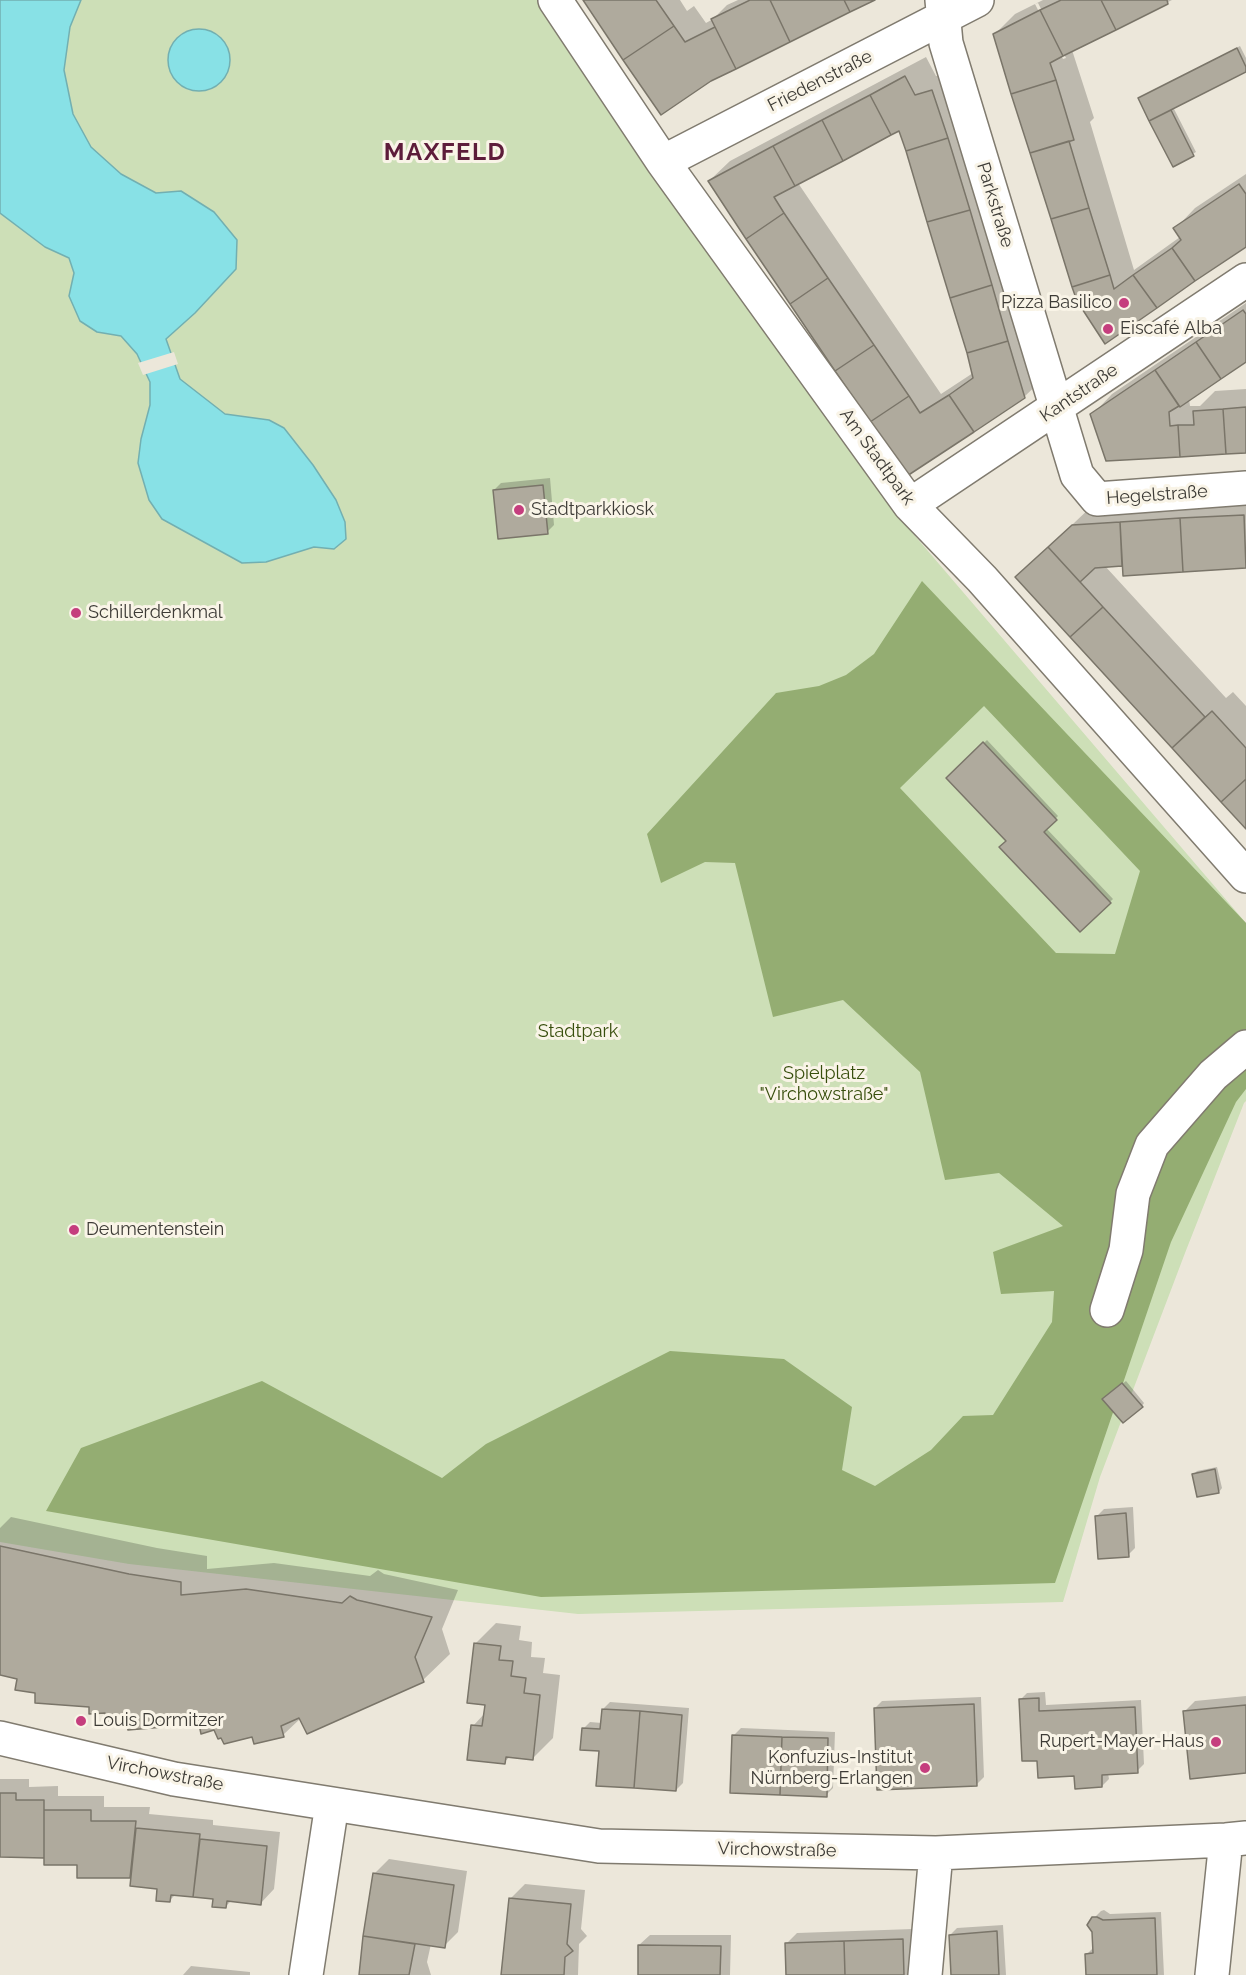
<!DOCTYPE html>
<meta charset="utf-8">
<style>
body{margin:0}
canvas{display:block;background:#ece7da}
</style>
<canvas width="1246" height="1975"></canvas>
<script>
const ctx = document.querySelector('canvas').getContext('2d');
ctx.lineJoin = 'round';
function fill(path, color) { ctx.fillStyle = color; ctx.fill(path, 'evenodd'); }
const toPath = rows => new Path2D(rows.map(r => 'M' + r).join(''));
function strokePath(path, color, width, dash) { ctx.strokeStyle = color; ctx.lineWidth = width; ctx.lineCap = dash ? 'butt' : 'round'; ctx.setLineDash(dash || []); ctx.stroke(path); }
function drawText(font, color, halo, rows, align = 'center') {
  ctx.font = font + ' Raleway,sans-serif'; ctx.lineWidth = 6; ctx.setLineDash([]); ctx.textBaseline = 'middle'; ctx.strokeStyle = halo; ctx.fillStyle = color; for (const [text, x, y, turn = 0] of rows) {
    ctx.save(); ctx.translate(x, y); ctx.rotate((+turn || 0) * Math.PI / 180); ctx.textAlign = isNaN(turn) ? turn : align; if (halo) ctx.strokeText(text, 0, 0); ctx.fillText(text, 0, 0); ctx.restore();
  }
}
fill(toPath([
 [0,0,548,0,892,509,1246,923,1246,1101,1244,1103,1185,1253,1100,1477,1063,1602,578,1614,129,1564,0,1542]
]), '#cddfb7');
fill(toPath([
 [922,581,1246,923,1246,1089,1236,1102,1171,1242,1055,1583,541,1597,46,1511,81,1448,262,1381,442,1478,486,1444,670,1351,784,1359,852,1407,842,1470,875,1486,931,1450,963,1416,993,1415,1052,1322,1054,1291,1001,1294,993,1252,1063,1226,999,1173,945,1180,920,1072,843,1000,773,1017,735,863,705,862,661,883,647,834,776,693,819,686,846,675,874,654],
 [984,706,1140,871,1115,954,1056,953,900,788]
]), '#94ad72');
const water = toPath([
 [0,0,81,0,70,27,64,70,73,114,91,147,121,174,156,193,181,191,214,212,237,240,236,269,195,313,166,339,180,379,225,414,269,420,284,428,313,465,336,500,345,522,346,539,334,549,314,547,266,562,242,563,162,519,149,500,138,463,141,439,150,405,150,382,137,354,121,336,97,332,80,321,69,296,74,273,69,258,45,247,0,213,0,0],
 '168 60a31 31 0 1 1 62 0a31 31 0 1 1-62 0Z'
]);
fill(water, '#88e1e6');
strokePath(water, '#72afb1', 1.5);
fill(toPath([
 [174,352,178,364,143,375,138,363]
]), '#ece7da');
fill(toPath([
 [585,0,680,0,687,11,694,6,706,23,713,19,727,5,738,0,871,0,710,79],
 [1043,0,1172,0,1072,50,1094,118,1090,122,1134,270,1180,237,1175,229,1195,208,1246,174,1246,245,1105,342,994,35,1015,14],
 [1038,3,1066,58,1063,59,1035,4],
 [1240,46,1246,58,1246,70,1173,107,1196,152,1173,165,1139,98],
 [926,57,936,76,953,71,1045,377,1024,397,908,474,709,181,730,161],
 [900,129,973,373,941,394,798,183],
 [1246,303,1246,360,1189,399,1190,406,1200,406,1215,391,1246,389,1246,452,1092,415,1112,394],
 [550,478,554,525,547,532,494,490,501,483],
 [1246,496,1246,566,1124,574,1124,565,1105,566,1226,698,1233,692,1246,706,1246,827,1017,577,1093,505],
 [987,740,1058,816,1046,828,1113,899,1081,930,1008,841,948,778],
 [1126,1381,1144,1403,1142,1406,1107,1396],
 [1217,1467,1222,1488,1219,1492,1194,1474,1197,1471],
 [1133,1507,1135,1548,1128,1555,1097,1516,1104,1509],
 [11,1517,157,1548,207,1556,207,1569,274,1563,370,1576,378,1570,384,1574,458,1590,442,1629,450,1654,423,1680,301,1718,283,1735,253,1736,215,1728,200,1723,128,1723,106,1712,90,1706,36,1691,18,1678,0,1673,0,1528],
 [496,1623,521,1626,519,1640,532,1642,531,1657,545,1658,543,1673,560,1675,553,1738,532,1759,511,1756,504,1762,473,1726,485,1713,486,1704,476,1643],
 [1045,1692,1046,1705,1141,1700,1144,1764,1137,1771,1108,1773,1109,1779,1102,1786,1039,1759,1020,1700,1027,1693],
 [1246,1696,1246,1772,1184,1712,1195,1701],
 [981,1697,984,1777,977,1784,875,1708,882,1701],
 [610,1702,689,1708,683,1783,676,1790,600,1749,583,1729,590,1722,602,1723,603,1709],
 [741,1728,835,1732,833,1788,826,1795,734,1735],
 [0,1779,29,1779,29,1787,58,1786,58,1796,104,1796,104,1807,150,1807,149,1814,213,1820,213,1825,280,1832,274,1889,260,1904,232,1900,226,1906,215,1898,176,1894,169,1901,159,1888,132,1877,78,1877,78,1864,0,1846],
 [389,1859,467,1871,458,1932,444,1946,431,1944,427,1962,431,1975,360,1975,374,1874],
 [525,1884,585,1890,581,1929,587,1936,579,1944,578,1975,513,1975,510,1899],
 [1104,1910,1110,1914,1161,1912,1164,1975,1088,1975,1087,1954,1094,1947,1094,1918,1101,1911],
 [1003,1925,1006,1975,953,1975,950,1935,957,1928],
 [913,1929,915,1975,788,1975,786,1944,797,1933],
 [650,1935,731,1935,730,1975,639,1975,639,1945],
 [191,1966,250,1972,250,1975,183,1975]
]), '#0003');
const building = toPath([
 [583,0,656,0,674,26,623,60,583,0],
 [750,0,770,0,790,42,736,69,711,19,750,0],
 [770,0,844,0,850,12,790,42,770,0],
 [844,0,875,0,850,12,844,0],
 [1061,0,1101,0,1116,30,1063,56,1040,10,1061,0],
 [1101,0,1167,0,1168,4,1116,30,1101,0],
 [1040,10,1063,56,1050,63,1056,80,1011,94,993,34,1040,10],
 [674,26,685,42,715,27,736,69,711,81,661,115,623,60,674,26],
 [1237,48,1246,67,1246,72,1149,121,1138,98,1237,48],
 [905,76,915,95,932,90,948,138,906,151,899,131,891,135,870,95,905,76],
 [1056,80,1074,140,1030,153,1011,94,1056,80],
 [870,95,891,135,843,161,822,120,870,95],
 [1171,110,1194,156,1173,167,1149,121,1171,110],
 [822,120,843,161,795,186,773,146,822,120],
 [948,138,970,210,927,222,906,151,948,138],
 [1069,141,1089,208,1051,219,1030,153,1069,141],
 [773,146,795,186,774,197,784,213,746,239,708,181,773,146],
 [1239,184,1246,194,1246,247,1195,281,1172,248,1181,240,1173,228,1239,184],
 [1089,208,1110,275,1072,287,1051,219,1089,208],
 [970,210,992,285,950,298,927,222,970,210],
 [784,213,828,278,790,304,746,239,784,213],
 [1172,248,1195,281,1157,308,1133,275,1172,248],
 [1110,275,1114,289,1133,275,1157,308,1105,344,1077,301,1072,287,1110,275],
 [828,278,874,345,835,371,790,304,828,278],
 [992,285,1008,341,967,353,950,298,992,285],
 [1243,310,1246,314,1246,362,1221,379,1196,342,1243,310],
 [1008,341,1025,398,974,432,949,395,973,378,967,353,1008,341],
 [1196,342,1221,379,1180,407,1155,370,1196,342],
 [874,345,909,396,870,422,835,371,874,345],
 [1155,370,1179,406,1169,412,1170,426,1178,425,1180,457,1106,461,1090,414,1155,370],
 [949,395,974,432,907,476,870,422,909,396,920,413,949,395],
 [1246,407,1246,453,1226,454,1223,409,1246,407],
 [1223,409,1226,454,1180,457,1178,425,1194,425,1193,411,1223,409],
 [543,485,548,534,498,539,493,490,543,485],
 [1244,515,1246,568,1183,572,1180,518,1244,515],
 [1180,518,1183,572,1123,576,1120,522,1180,518],
 [1120,522,1122,566,1095,568,1080,582,1048,547,1072,525,1120,522],
 [1048,547,1103,607,1070,637,1015,577,1048,547],
 [1103,607,1205,717,1172,748,1070,637,1103,607],
 [1212,711,1246,748,1246,779,1221,802,1172,748,1212,711],
 [983,742,1057,820,1044,832,1111,903,1080,932,999,847,1006,841,946,778,983,742],
 [1246,779,1246,829,1221,802,1246,779],
 [1122,1383,1143,1407,1123,1423,1102,1399,1122,1383],
 [1215,1469,1219,1493,1197,1497,1192,1474,1215,1469],
 [1126,1513,1129,1557,1098,1559,1095,1516,1126,1513],
 [0,1546,129,1574,181,1582,181,1595,246,1589,342,1603,350,1596,357,1600,432,1617,415,1657,424,1682,307,1734,299,1718,281,1726,284,1737,254,1744,252,1737,224,1744,221,1738,218,1739,214,1730,201,1734,199,1724,128,1730,127,1725,106,1726,105,1713,89,1714,89,1707,35,1703,35,1693,15,1690,17,1679,0,1675,0,1546],
 [474,1643,501,1646,499,1660,513,1661,511,1676,526,1678,524,1693,540,1695,533,1760,506,1757,505,1764,467,1760,471,1725,482,1726,485,1705,467,1703,474,1643],
 [1039,1698,1039,1711,1135,1707,1138,1773,1102,1775,1102,1787,1075,1789,1074,1776,1038,1778,1037,1761,1022,1761,1019,1699,1039,1698],
 [974,1704,977,1786,877,1790,874,1708,974,1704],
 [1246,1705,1246,1773,1190,1779,1183,1711,1246,1705],
 [602,1709,640,1711,634,1788,596,1786,599,1751,580,1750,582,1728,600,1729,602,1709],
 [640,1711,682,1715,676,1791,634,1788,640,1711],
 [732,1735,782,1737,780,1795,730,1793,732,1735],
 [782,1737,828,1738,827,1797,780,1795,782,1737],
 [0,1793,16,1793,16,1800,44,1800,44,1858,0,1857,0,1793],
 [44,1810,91,1810,91,1821,136,1821,130,1878,77,1878,77,1865,44,1865,44,1810],
 [136,1828,200,1834,193,1897,171,1895,170,1902,156,1901,157,1889,130,1886,136,1828],
 [200,1839,267,1846,261,1905,227,1901,226,1908,212,1907,213,1899,193,1897,200,1839],
 [373,1873,454,1885,445,1948,363,1936,373,1873],
 [509,1898,571,1904,567,1944,573,1951,565,1957,564,1975,501,1975,509,1898],
 [1092,1917,1097,1917,1103,1920,1155,1918,1157,1975,1086,1975,1085,1954,1093,1953,1092,1932,1087,1925,1092,1917],
 [997,1931,999,1975,951,1975,949,1935,997,1931],
 [363,1936,415,1944,409,1975,359,1975,363,1936],
 [903,1939,904,1975,845,1975,844,1941,903,1939],
 [844,1941,845,1975,786,1975,785,1943,844,1941],
 [638,1945,721,1946,720,1975,638,1975,638,1945]
]);
fill(building, '#afaa9d');
strokePath(building, '#7a7569', 1.5);
const minor = toPath([
 [555,0,663,162,910,505,982,579,1246,876],
 [942,0,946,43,1077,475,1097,499,1246,488],
 [663,162,977,0],
 [910,505,1246,280],
 [1107,1310,1126,1250,1133,1194,1152,1145,1213,1075,1246,1047],
 [0,1738,174,1779,599,1846,936,1853,1226,1840,1246,1838],
 [306,1975,332,1804],
 [925,1975,936,1853],
 [1212,1975,1226,1840]
]);
strokePath(minor, '#807b6f', 36);
strokePath(minor, '#fff', 33);
for (const [x, y, r, color] of [
 [1124,303,6,"#c53e7e"],
 [1108,329,6,"#c53e7e"],
 [519,510,6,"#c53e7e"],
 [76,613,6,"#c53e7e"],
 [74,1230,6,"#c53e7e"],
 [81,1721,6,"#c53e7e"],
 [1216,1742,6,"#c53e7e"],
 [925,1768,6,"#c53e7e"]
]) { const dot = new Path2D(); dot.arc(x, y, r, 0, 2 * Math.PI); ctx.fillStyle = color; ctx.fill(dot); strokePath(dot, '#f9f4e7', 2); }
drawText('18px', '#3d3b36', '#f9f4e7', [
 ["Friedenstraße",820,81,-27],
 ["Parkstraße",995,205,73],
 ["Kantstraße",1079,393,-34],
 ["Am Stadtpark",877,457,54],
 ["Hegelstraße",1157,495,-4],
 ["Virchowstraße",165,1774,11],
 ["Virchowstraße",777,1850,1]
]);
drawText('18px', '#3d3b36', '#f9f4e7', [
 ["Pizza Basilico",1112,303,"right"],
 ["Eiscafé Alba",1120,329],
 ["Stadtparkkiosk",531,510],
 ["Schillerdenkmal",88,613],
 ["Deumentenstein",86,1230],
 ["Louis Dormitzer",93,1721],
 ["Rupert-Mayer-Haus",1204,1742,"right"],
 ["Konfuzius-Institut",913,1758,"right"],
 ["Nürnberg-Erlangen",913,1779,"right"]
], 'left');
drawText('18px', '#374e0c', '#f9f4e7', [
 ["Stadtpark",578,1032],
 ["Spielplatz",824,1074],
 ["\"Virchowstraße\"",824,1095]
]);
ctx.letterSpacing = '1.5px';
drawText('bold 24px', '#5d1c3a', '#f9f4e7', [
 ["MAXFELD",445,153]
]);
ctx.letterSpacing = '0px';
</script>
